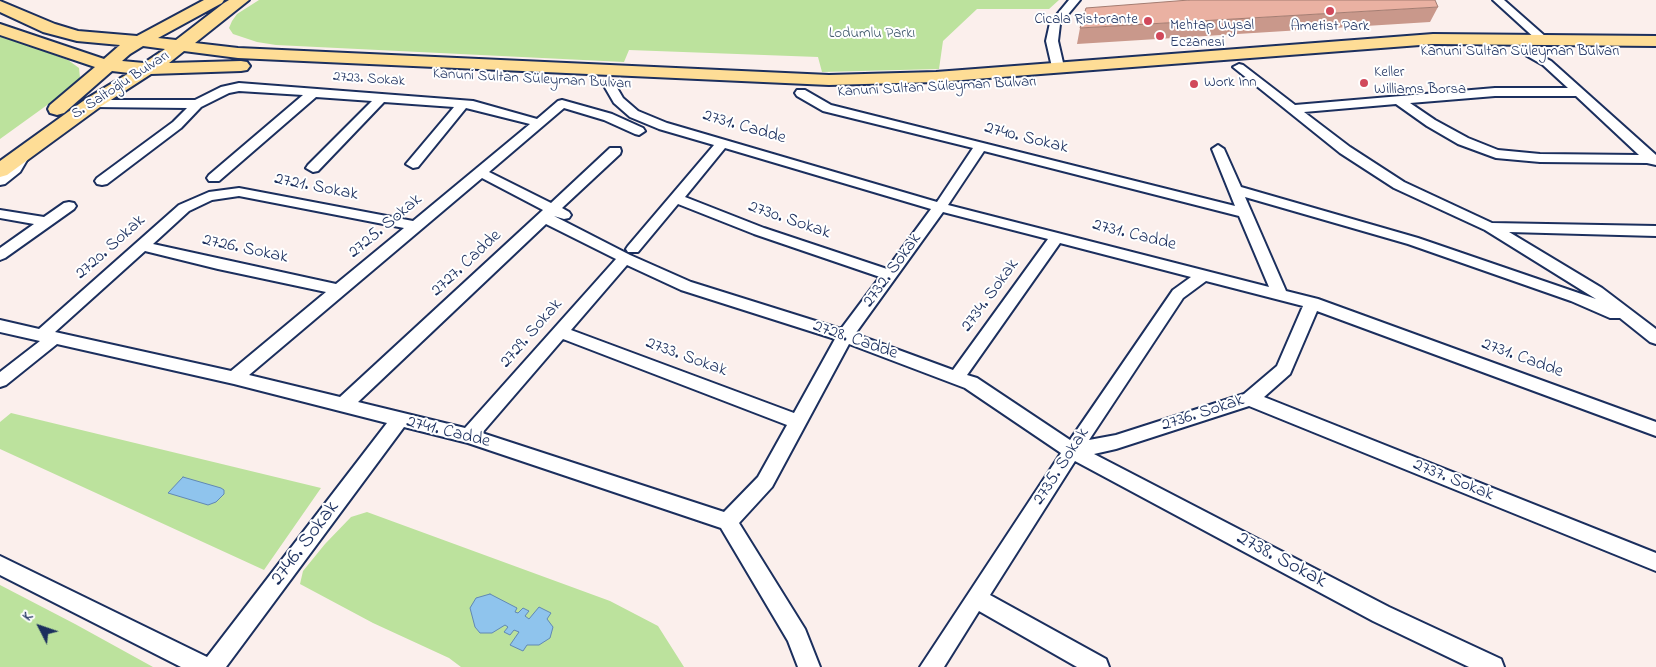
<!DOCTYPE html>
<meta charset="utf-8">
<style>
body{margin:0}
#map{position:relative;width:1656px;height:667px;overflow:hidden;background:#fbefec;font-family:"Indie Flower",sans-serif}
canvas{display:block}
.north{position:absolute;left:15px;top:602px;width:50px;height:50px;-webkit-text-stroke:4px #fff;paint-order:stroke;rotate:311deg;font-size:14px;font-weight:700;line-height:20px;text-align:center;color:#1b2f5e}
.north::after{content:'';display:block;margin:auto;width:18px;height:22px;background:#1b2f5e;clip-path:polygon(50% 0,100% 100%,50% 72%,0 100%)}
</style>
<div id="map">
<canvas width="1656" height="667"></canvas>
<div class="north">K</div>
</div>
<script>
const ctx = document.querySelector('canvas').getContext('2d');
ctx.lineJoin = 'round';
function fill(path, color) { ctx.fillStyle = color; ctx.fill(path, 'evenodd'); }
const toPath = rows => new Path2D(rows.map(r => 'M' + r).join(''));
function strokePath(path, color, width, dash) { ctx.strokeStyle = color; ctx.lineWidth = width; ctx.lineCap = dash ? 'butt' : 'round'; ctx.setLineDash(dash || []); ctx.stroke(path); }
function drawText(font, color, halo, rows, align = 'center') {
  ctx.font = font + ' "Indie Flower",sans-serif'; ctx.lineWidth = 4; ctx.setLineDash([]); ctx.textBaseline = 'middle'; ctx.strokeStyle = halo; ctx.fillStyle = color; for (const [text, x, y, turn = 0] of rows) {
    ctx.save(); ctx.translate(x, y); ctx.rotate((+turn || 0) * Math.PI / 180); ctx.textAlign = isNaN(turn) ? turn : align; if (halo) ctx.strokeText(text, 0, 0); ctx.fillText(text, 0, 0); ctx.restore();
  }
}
fill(toPath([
 [259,0,1059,0,1049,9,977,9,943,41,939,69,822,72,818,57,629,50,624,62,276,45,257,42,233,34,229,28,232,21,237,14],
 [0,35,68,60,79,68,80,78,68,90,0,139],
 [11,413,321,488,264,570,0,449,0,422],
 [367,512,610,601,658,626,684,667,461,667,449,658,373,623,300,584,303,571,325,544,351,517],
 [0,585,75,624,153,667,0,667]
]), '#bce29d');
const water = toPath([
 [183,477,221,488,224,490,224,494,216,502,208,505,168,493,183,477],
 [490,594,517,608,515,612,518,613,523,608,529,611,525,616,529,619,539,607,551,613,547,619,553,627,550,638,539,645,527,645,523,651,510,645,519,632,514,630,510,635,504,632,508,627,505,625,492,633,480,633,475,627,470,608,476,598,490,594]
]);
fill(water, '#8fc4ed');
strokePath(water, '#6188b4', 1);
const street = toPath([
 [1069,0,1080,0,1060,24,1058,41,1064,67,1058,70,1052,67,1046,41,1050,23,1069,0],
 [1493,0,1504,0,1546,37,1547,39,1546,41,1538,41,1493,0],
 [1526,48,1551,61,1656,155,1656,165,1647,163,1540,162,1496,158,1458,144,1427,126,1396,104,1304,112,1350,147,1404,182,1492,223,1656,226,1656,236,1509,232,1602,288,1656,329,1656,344,1650,342,1620,318,1610,318,1571,301,1408,244,1245,197,1286,291,1318,299,1656,422,1656,436,1317,311,1290,374,1264,397,1656,553,1656,571,1249,406,1116,449,1094,454,1389,607,1501,659,1504,667,1469,667,1373,621,1075,461,990,595,1106,659,1109,667,1077,667,979,611,944,667,920,667,1061,453,965,388,849,344,772,487,739,523,805,629,820,667,798,667,788,641,721,528,468,443,404,427,226,667,181,667,0,575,0,556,207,657,387,423,234,384,57,344,6,385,0,387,0,372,40,341,0,332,0,320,39,329,179,205,209,192,239,188,413,221,530,124,466,108,418,167,413,168,406,164,454,107,384,102,318,171,313,172,306,168,308,165,372,101,316,97,219,181,209,181,207,178,209,175,303,95,239,91,229,93,201,107,181,128,107,184,102,185,97,184,95,181,97,178,173,122,187,108,93,107,89,106,87,103,89,100,195,100,221,87,239,83,473,101,537,119,558,101,562,100,612,114,643,128,645,131,639,135,635,134,604,120,564,108,489,172,551,203,610,148,620,148,621,151,620,154,562,208,569,212,571,215,569,218,564,219,554,216,630,255,691,282,841,329,880,277,754,234,678,204,638,252,628,252,626,249,628,246,714,145,659,129,630,117,614,103,603,84,605,81,613,81,623,98,638,111,667,123,937,202,973,148,823,111,797,96,795,93,797,90,805,90,831,105,1235,206,1212,149,1218,145,1224,149,1241,187,1418,238,1596,299,1485,230,1394,188,1340,153,1233,67,1239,64,1243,65,1295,105,1495,88,1568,88,1543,65,1522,53,1520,51,1522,49,1526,48],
 [1495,96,1576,96,1639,155,1540,154,1498,150,1468,138,1435,120,1410,103,1495,96],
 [725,148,931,209,887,269,764,228,685,197,725,148],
 [984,151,1239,216,1269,287,948,205,984,151],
 [482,178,543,210,340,397,249,375,482,178],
 [239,196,404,228,336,284,153,244,189,211,212,200,239,196],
 [943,212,1048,239,953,370,855,334,943,212],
 [546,224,616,259,465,428,358,402,546,224],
 [1060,243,1191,277,1173,290,1070,440,977,378,967,375,1060,243],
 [145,251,218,269,326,292,231,371,55,332,145,251],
 [627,265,681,290,835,339,794,413,571,330,627,265],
 [1206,281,1303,306,1277,366,1244,394,1116,435,1089,440,1183,298,1206,281],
 [563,339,787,425,758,477,724,512,482,433,563,339],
 [23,151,30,155,20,172,5,184,0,185,0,175,8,169,18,152,23,151],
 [69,202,74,203,76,206,74,209,5,258,0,260,0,248,34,224,0,218,0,210,44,217,64,203,69,202]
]);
const primary = toPath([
 [204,0,224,0,222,3,158,38,176,40,224,3,229,0,249,0,195,43,238,48,829,75,936,72,1433,34,1656,36,1656,46,1433,44,936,82,829,85,238,58,184,51,169,63,241,61,247,62,250,66,247,70,241,71,151,74,100,107,7,175,0,177,0,161,86,99,129,73,112,71,64,113,57,115,50,113,48,109,50,105,95,67,0,35,0,24,104,59,120,45,77,41,43,32,0,12,0,1,55,24,78,31,137,36,204,0],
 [143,46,165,49,144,63,122,61,130,54,143,46]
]);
strokePath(street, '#1b2f5e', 4);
strokePath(primary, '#1b2f5e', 4);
fill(street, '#fff');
fill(primary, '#fedd96');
fill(toPath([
 [1438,7,1430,22,1077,44,1080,28]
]), '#c9988b');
const building = toPath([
 [1189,0,1435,0,1438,7,1080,28,1086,8,1189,0]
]);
fill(building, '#eab1a2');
strokePath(building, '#a47c71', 1);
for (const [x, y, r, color] of [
 [1330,11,5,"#d1495b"],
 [1148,21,5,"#d1495b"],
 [1160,36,5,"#d1495b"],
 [1364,83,5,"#d1495b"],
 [1194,84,5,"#d1495b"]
]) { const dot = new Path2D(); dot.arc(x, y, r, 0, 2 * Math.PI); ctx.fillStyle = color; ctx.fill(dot); strokePath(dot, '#fff', 2); }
drawText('15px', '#1b2f5e', '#fff', [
 ["Cicala Ristorante",1138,21,"right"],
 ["Mehtap Uysal",1170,27],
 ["Eczanesi",1170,44],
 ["Ametist Park",1330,28,"center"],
 ["Keller",1374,74],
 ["Williams Borsa",1374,91],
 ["Work Inn",1204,84]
], 'left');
drawText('15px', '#435c6e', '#fff', [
 ["Lodumlu Parkı",872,35]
]);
drawText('15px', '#1b2f5e', '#fff', [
 ["Kanuni Sultan Süleyman Bulvarı",1520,53],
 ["2723. Sokak",369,80,4],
 ["Kanuni Sultan Süleyman Bulvarı",532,80,3],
 ["S. Saltoğlu Bulvarı",121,86,-33],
 ["Kanuni Sultan Süleyman Bulvarı",937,88,-3]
]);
drawText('18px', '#1b2f5e', '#fff', [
 ["2731. Cadde",744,128,16],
 ["2740. Sokak",1026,139,14],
 ["2721. Sokak",316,188,11],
 ["2730. Sokak",789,221,19],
 ["2725. Sokak",386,227,-40],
 ["2731. Cadde",1134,236,14],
 ["2720. Sokak",111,248,-42],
 ["2726. Sokak",245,250,12],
 ["2727. Cadde",467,264,-43],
 ["2732. Sokak",893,271,-54],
 ["2734. Sokak",991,296,-54],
 ["2729. Sokak",532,334,-49],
 ["2728. Cadde",855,341,19],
 ["2733. Sokak",686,358,20],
 ["2731. Cadde",1522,359,20],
 ["2736. Sokak",1203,414,-18],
 ["2741. Cadde",448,433,14],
 ["2735. Sokak",1062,467,-57],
 ["2737. Sokak",1453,481,22]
]);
drawText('21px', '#1b2f5e', '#fff', [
 ["2746. Sokak",306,544,-53],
 ["2738. Sokak",1281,561,28]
]);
</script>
